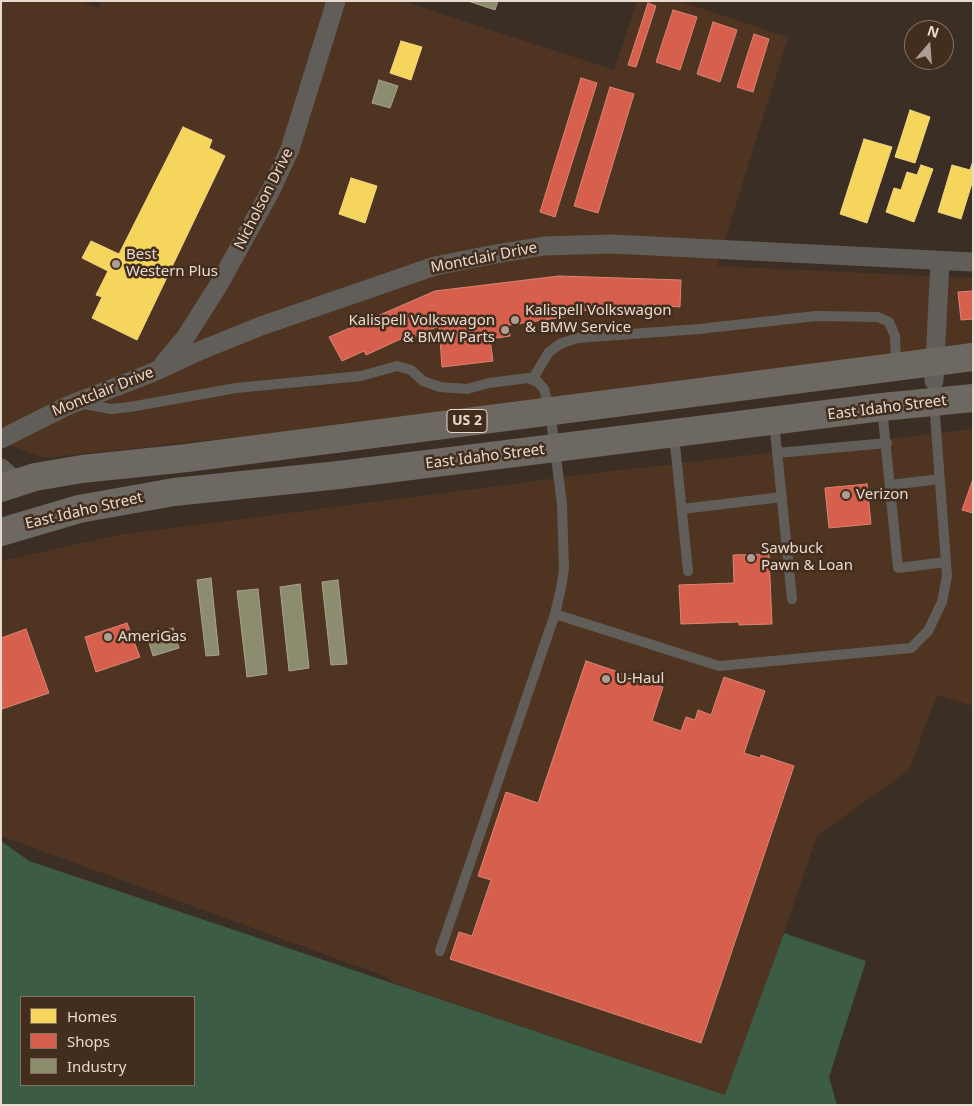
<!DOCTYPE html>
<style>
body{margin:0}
#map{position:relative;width:974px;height:1106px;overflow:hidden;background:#3b2e25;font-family:"Noto Sans",sans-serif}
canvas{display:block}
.frame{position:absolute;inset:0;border:2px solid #e9dad0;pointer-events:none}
.legend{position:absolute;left:20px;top:996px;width:175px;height:90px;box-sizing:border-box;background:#432d1d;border:1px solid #857265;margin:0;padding:6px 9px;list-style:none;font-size:15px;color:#e9dad0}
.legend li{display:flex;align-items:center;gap:10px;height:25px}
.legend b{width:25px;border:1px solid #857265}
.north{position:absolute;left:904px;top:20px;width:50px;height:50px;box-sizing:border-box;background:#432d1d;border:1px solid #857265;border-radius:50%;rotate:18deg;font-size:14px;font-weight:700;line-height:20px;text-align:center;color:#e9dad0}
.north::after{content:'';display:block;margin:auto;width:18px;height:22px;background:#ac9e94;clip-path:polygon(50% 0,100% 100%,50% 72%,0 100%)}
</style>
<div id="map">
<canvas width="974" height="1106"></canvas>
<div class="frame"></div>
<ul class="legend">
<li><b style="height:14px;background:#f6d55c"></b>Homes</li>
<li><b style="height:14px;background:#d6604d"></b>Shops</li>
<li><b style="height:14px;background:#8c8c6e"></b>Industry</li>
</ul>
<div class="north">N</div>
</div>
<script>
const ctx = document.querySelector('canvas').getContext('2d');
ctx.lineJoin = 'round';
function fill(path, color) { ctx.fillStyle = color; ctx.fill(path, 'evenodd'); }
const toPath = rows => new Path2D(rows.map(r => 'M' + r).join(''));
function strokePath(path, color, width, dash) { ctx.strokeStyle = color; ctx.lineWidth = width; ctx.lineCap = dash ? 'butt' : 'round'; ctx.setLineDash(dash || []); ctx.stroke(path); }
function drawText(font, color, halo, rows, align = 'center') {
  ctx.font = font + ' "Noto Sans",sans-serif'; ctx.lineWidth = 5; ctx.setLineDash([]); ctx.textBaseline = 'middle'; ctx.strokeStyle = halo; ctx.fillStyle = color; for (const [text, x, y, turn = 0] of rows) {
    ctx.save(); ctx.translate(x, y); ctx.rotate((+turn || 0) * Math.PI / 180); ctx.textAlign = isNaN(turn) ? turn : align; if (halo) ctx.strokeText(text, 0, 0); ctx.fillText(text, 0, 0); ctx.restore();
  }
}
fill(toPath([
 [1,1,79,1,99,8,101,1,402,1,614,70,637,1,678,1,788,37,717,266,973,278,973,348,349,425,44,458,1,442],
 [973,429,973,706,937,695,909,770,817,836,784,933,726,1095,399,985,384,976,1,836,1,561,118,535,605,472]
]), '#4f3422');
fill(toPath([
 [1,841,29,861,725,1095,784,933,866,961,829,1077,837,1105,1,1105],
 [21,997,194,997,194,1085,21,1085]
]), '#3c5c45');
const homes = toPath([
 [401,41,422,47,411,80,390,73,401,41],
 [910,110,930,117,915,163,895,157,910,110],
 [183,127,212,140,209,148,225,156,137,340,92,318,102,297,96,295,108,271,82,258,91,241,119,254,183,127],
 [864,139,892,147,867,223,840,214,864,139],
 [973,161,973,180,961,219,938,212,952,165,970,170,973,161],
 [921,165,933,169,914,222,886,212,894,188,901,190,907,172,917,175,921,165],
 [351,178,377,186,365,223,339,214,351,178]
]);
fill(homes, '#f6d55c');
strokePath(homes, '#f2d67f', 1);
const shops = toPath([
 [648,3,656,6,636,67,628,65,648,3],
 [673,10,697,17,680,70,656,62,673,10],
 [713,22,737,30,720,82,697,74,713,22],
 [754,34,769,39,753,92,737,87,754,34],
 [581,78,597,83,555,217,540,212,581,78],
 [610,87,634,94,598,213,574,206,610,87],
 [559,276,681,280,680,307,655,305,655,308,609,307,609,311,564,310,565,317,509,325,510,336,490,339,493,361,442,367,439,326,405,341,403,338,366,355,364,351,342,361,329,337,435,291,559,276],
 [973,291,973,319,961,320,958,292,973,291],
 [973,479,973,513,962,510,973,479],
 [867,484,871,524,829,528,825,488,867,484],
 [769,554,772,624,739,625,739,622,681,624,679,585,734,583,733,555,769,554],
 [127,623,140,657,96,672,85,637,127,623],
 [26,629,49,693,2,709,1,638,26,629],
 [586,661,663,687,652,721,681,731,686,717,695,720,698,710,711,715,724,677,765,691,744,753,760,758,761,755,794,766,701,1043,450,959,459,932,472,936,491,880,478,876,506,792,538,803,586,661]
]);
fill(shops, '#d6604d');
strokePath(shops, '#dc8574', 1);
const industry = toPath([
 [468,1,498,1,495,10,468,1],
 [379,80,398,86,390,108,372,103,379,80],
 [211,578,219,655,206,656,197,580,211,578],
 [338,580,347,664,331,665,322,582,338,580],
 [300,584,309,668,289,671,280,587,300,584],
 [258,589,267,674,247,677,237,591,258,589],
 [173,628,179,648,153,656,148,639,160,635,160,632,173,628]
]);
fill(industry, '#8c8c6e');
strokePath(industry, '#a8a38b', 1);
strokePath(toPath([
 [532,380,549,352,560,344,577,338,699,329,816,316,878,317,889,322,895,336,896,366],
 [79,403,111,409,130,407,236,388,361,376,397,366,411,370,423,381,440,387,467,389,489,383,528,378,538,382,544,389,550,411,562,504,564,569,561,588,555,614,440,951],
 [882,408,898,568,946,562],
 [774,422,792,599],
 [674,435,688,571],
 [777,453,887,443],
 [890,485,940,479],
 [682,509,782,497],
 [555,614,719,666,911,648,928,631,942,602,947,576,934,402]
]), '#615e5a', 10);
strokePath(toPath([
 [164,363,185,338,218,286,270,192,290,149,336,1],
 [934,381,940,262],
 [1,439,67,406,149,374,199,351,261,326,435,266,490,255,544,246,612,244,973,262],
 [1,468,16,481]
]), '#615e5a', 19);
strokePath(toPath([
 [1,488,35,477,82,469,187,458,973,357],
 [1,532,79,509,174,492,339,475,882,407,973,398]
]), '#6e6862', 28);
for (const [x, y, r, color] of [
 [116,264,5,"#ac9e94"],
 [515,320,5,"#ac9e94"],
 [505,330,5,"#ac9e94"],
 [846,495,5,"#ac9e94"],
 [751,558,5,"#ac9e94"],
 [108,637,5,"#ac9e94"],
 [606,679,5,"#ac9e94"]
]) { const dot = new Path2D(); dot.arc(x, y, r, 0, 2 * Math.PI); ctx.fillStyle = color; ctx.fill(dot); strokePath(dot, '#432d1d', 2); }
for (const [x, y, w] of [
 [467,421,40]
]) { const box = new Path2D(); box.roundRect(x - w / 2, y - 11.5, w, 23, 4); ctx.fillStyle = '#432d1d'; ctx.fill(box); strokePath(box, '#e9dad0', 1); }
drawText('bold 14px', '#e9dad0', null, [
 ["US 2",467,421]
]);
drawText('15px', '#e9dad0', '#432d1d', [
 ["Nicholson Drive",264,199,-63],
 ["Montclair Drive",484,258,-11],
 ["Montclair Drive",103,392,-22],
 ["East Idaho Street",887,408,-7],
 ["East Idaho Street",485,457,-7],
 ["East Idaho Street",84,511,-13]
]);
drawText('15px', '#e9dad0', '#432d1d', [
 ["Best",126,255],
 ["Western Plus",126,272],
 ["Kalispell Volkswagon",525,311],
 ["& BMW Service",525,328],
 ["Kalispell Volkswagon",495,321,"right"],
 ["& BMW Parts",495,338,"right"],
 ["Verizon",856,495],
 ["Sawbuck",761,549],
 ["Pawn & Loan",761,566],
 ["AmeriGas",118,637],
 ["U-Haul",616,679]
], 'left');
</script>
